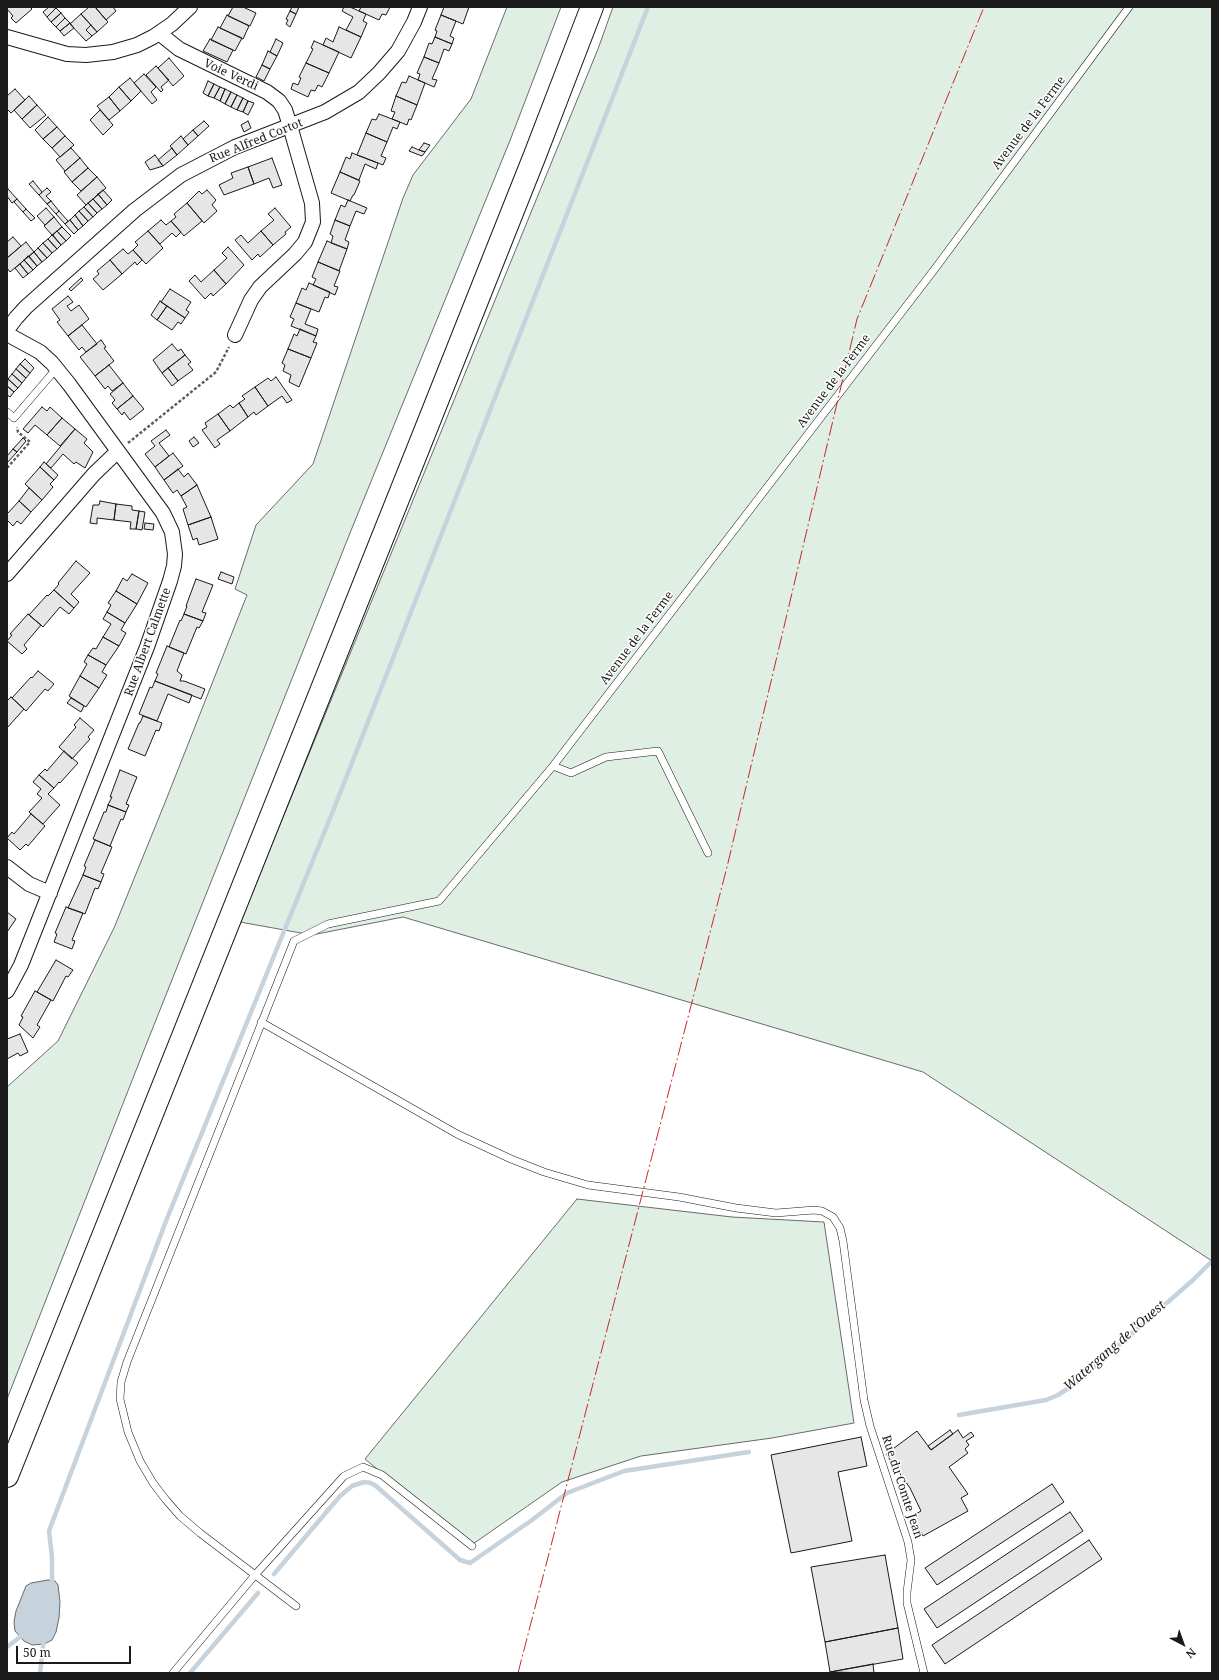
<!DOCTYPE html>
<style>
body{margin:0}
#map{position:relative;width:1219px;height:1680px;overflow:hidden;background:#fff;font-family:"Noto Serif",serif}
canvas{display:block}
.frame{position:absolute;inset:0;border:8px solid #1a1a1a;pointer-events:none}
.north{position:absolute;left:1163px;top:1624px;width:40px;height:40px;-webkit-text-stroke:3px #fff;paint-order:stroke;rotate:139deg;font-size:11px;font-weight:700;line-height:16px;text-align:center;color:#1a1a1a}
.north::after{content:'';display:block;margin:auto;width:14px;height:18px;background:#1a1a1a;clip-path:polygon(50% 0,100% 100%,50% 72%,0 100%)}
.scale{position:absolute;left:16px;top:1646px;width:115px;height:18px;box-sizing:border-box;border:2px solid #1a1a1a;border-top:0;padding-left:5px;font-size:12px;line-height:14px;white-space:nowrap;color:#1a1a1a;-webkit-text-stroke:3px #fff;paint-order:stroke}
</style>
<div id="map">
<canvas width="1219" height="1680"></canvas>
<div class="frame"></div>
<div class="north">N</div>
<div class="scale">50 m</div>
</div>
<script>
const ctx = document.querySelector('canvas').getContext('2d');
ctx.lineJoin = 'round';
function fill(path, color) { ctx.fillStyle = color; ctx.fill(path, 'evenodd'); }
const toPath = rows => new Path2D(rows.map(r => 'M' + r).join(''));
function strokePath(path, color, width, dash) { ctx.strokeStyle = color; ctx.lineWidth = width; ctx.lineCap = dash ? 'butt' : 'round'; ctx.setLineDash(dash || []); ctx.stroke(path); }
function drawText(font, color, halo, rows, align = 'center') {
  ctx.font = font + ' "Noto Serif",serif'; ctx.lineWidth = 3; ctx.setLineDash([]); ctx.textBaseline = 'middle'; ctx.strokeStyle = halo; ctx.fillStyle = color; for (const [text, x, y, turn = 0] of rows) {
    ctx.save(); ctx.translate(x, y); ctx.rotate((+turn || 0) * Math.PI / 180); ctx.textAlign = isNaN(turn) ? turn : align; if (halo) ctx.strokeText(text, 0, 0); ctx.fillText(text, 0, 0); ctx.restore();
  }
}
const green = toPath([
 [507,7,561,7,511,138,350,533,146,1045,7,1399,7,1087,58,1041,114,928,164,805,247,595,235,589,256,525,313,464,403,198,413,175,471,99,507,7],
 [613,7,1212,7,1212,1261,923,1072,403,917,312,935,240,922,598,49,613,7],
 [577,1199,732,1217,824,1222,854,1423,772,1438,641,1456,562,1482,470,1546,365,1459,577,1199]
]);
fill(green, '#e0efe3');
strokePath(green, '#6a6a6a', 1);
const water = toPath([
 [48,1580,55,1581,58,1585,60,1602,59,1618,56,1632,52,1640,44,1644,32,1645,24,1641,15,1631,14,1622,16,1611,26,1586,31,1583,48,1580]
]);
fill(water, '#c6d2dc');
strokePath(water, '#6a6a6a', 1);
strokePath(toPath([
 [959,1415,1046,1400,1058,1395,1072,1386,1193,1280,1212,1261],
 [274,1574,340,1496,352,1486,364,1482,371,1483,376,1486,460,1560,470,1563,532,1520,567,1493,624,1471,749,1452],
 [52,1586,52,1557,49,1531,166,1221,335,806,648,7],
 [7,1647,24,1634],
 [40,1673,44,1639],
 [190,1673,258,1593]
]), '#c6d2dc', 4.5);
const building = toPath([
 [7,7,30,7,32,9,16,23,11,18,13,16,7,9,7,7],
 [49,7,56,8,47,17,43,12,49,7],
 [89,7,95,7,108,22,97,32,81,14,89,7],
 [95,7,113,7,116,11,106,20,95,7],
 [233,7,243,7,256,13,250,26,228,16,233,7],
 [292,7,299,7,296,14,290,11,292,7],
 [344,7,350,7,366,14,363,21,367,23,361,37,346,30,353,17,342,11,344,7],
 [361,7,390,7,386,15,382,14,379,20,359,11,361,7],
 [444,7,469,7,463,24,441,15,444,7],
 [56,8,61,13,51,22,47,17,56,8],
 [290,11,296,14,290,27,286,24,288,20,286,19,290,11],
 [61,13,65,18,56,27,51,22,61,13],
 [81,14,91,25,86,30,92,36,86,41,70,24,81,14],
 [227,15,249,26,243,39,220,28,227,15],
 [441,15,456,21,450,36,454,38,452,44,435,37,437,31,435,30,441,15],
 [65,18,70,23,60,31,56,27,65,18],
 [70,23,74,28,64,36,60,31,70,23],
 [91,25,97,32,92,36,86,30,91,25],
 [218,27,242,38,235,51,211,40,218,27],
 [339,27,361,37,351,58,323,45,326,38,333,42,339,27],
 [435,37,452,44,449,51,444,49,439,63,424,57,429,43,432,44,435,37],
 [210,39,233,50,227,62,203,51,210,39],
 [276,39,283,43,277,56,270,52,276,39],
 [314,41,339,52,329,73,306,63,313,49,311,48,314,41],
 [268,51,277,56,270,69,262,65,268,51],
 [424,57,439,63,432,79,437,80,434,87,418,80,420,74,417,73,424,57],
 [169,58,184,76,173,86,158,68,169,58],
 [306,63,329,73,322,87,318,85,315,91,311,90,308,97,291,89,293,83,298,85,301,78,299,77,306,63],
 [262,65,270,69,264,81,256,77,262,65],
 [156,66,169,80,161,87,163,90,161,92,146,75,156,66],
 [144,74,156,87,151,92,157,100,152,104,134,83,144,74],
 [409,76,425,83,417,105,396,96,402,82,406,83,409,76],
 [130,78,141,91,131,101,119,87,130,78],
 [208,81,214,84,208,96,203,93,208,81],
 [214,84,220,87,214,98,208,96,214,84],
 [119,87,131,101,120,111,109,97,119,87],
 [220,87,225,89,220,101,214,98,220,87],
 [15,89,25,100,11,113,7,109,7,96,15,89],
 [225,89,231,92,225,104,220,101,225,89],
 [231,92,237,95,231,107,225,104,231,92],
 [237,95,243,98,237,110,231,107,237,95],
 [29,96,37,105,22,119,14,110,29,96],
 [396,96,417,105,411,120,409,119,407,125,392,119,395,112,391,111,396,96],
 [109,97,120,111,109,120,97,106,109,97],
 [243,98,248,101,243,112,237,110,243,98],
 [248,101,254,103,248,115,243,112,248,101],
 [37,105,46,115,30,128,22,119,37,105],
 [100,110,113,125,103,135,90,120,100,110],
 [379,114,400,122,397,129,393,127,387,142,366,133,372,119,376,120,379,114],
 [48,117,57,127,43,139,35,130,48,117],
 [204,121,209,126,198,136,193,130,204,121],
 [248,121,251,128,244,132,241,125,248,121],
 [57,127,65,136,52,148,43,139,57,127],
 [193,130,198,136,188,145,183,139,193,130],
 [366,133,387,142,381,156,386,158,383,165,357,155,366,133],
 [65,136,74,145,60,157,52,148,65,136],
 [181,136,188,145,177,155,170,146,181,136],
 [424,143,430,145,425,152,419,150,424,143],
 [412,147,419,150,425,152,422,156,409,151,412,147],
 [71,148,80,158,65,171,56,160,71,148],
 [172,148,177,155,163,166,158,160,172,148],
 [352,153,378,163,376,169,365,164,359,180,340,172,346,157,350,159,352,153],
 [155,155,163,166,150,170,145,162,155,155],
 [80,158,88,168,72,182,64,172,80,158],
 [272,158,282,185,273,188,269,178,254,184,248,167,272,158],
 [248,167,254,184,224,195,219,185,233,178,231,173,248,167],
 [88,168,97,177,81,191,72,182,88,168],
 [340,172,360,181,354,195,353,195,350,201,331,193,340,172],
 [97,177,106,188,86,205,77,195,97,177],
 [33,181,42,192,39,195,29,184,33,181],
 [47,188,51,192,46,196,51,201,47,204,39,195,47,188],
 [8,189,17,199,12,203,7,196,7,190,8,189],
 [103,190,112,200,107,205,98,194,103,190],
 [207,190,216,200,212,205,217,211,204,223,187,203,199,191,202,194,207,190],
 [98,194,107,205,102,209,93,199,98,194],
 [17,199,26,209,23,212,14,202,17,199],
 [93,199,102,209,97,213,88,203,93,199],
 [348,200,367,208,364,214,356,211,350,226,335,220,341,205,345,207,348,200],
 [51,201,59,211,56,214,47,204,51,201],
 [88,203,97,213,93,217,84,207,88,203],
 [187,203,202,221,184,236,171,221,176,217,174,214,187,203],
 [84,207,93,217,88,221,79,211,84,207],
 [46,208,54,217,45,225,37,216,46,208],
 [275,208,291,227,285,232,286,234,273,245,261,231,274,220,268,214,275,208],
 [26,209,35,218,31,221,23,212,26,209],
 [59,211,68,221,65,224,56,214,59,211],
 [79,211,88,221,83,226,75,215,79,211],
 [75,215,83,226,78,230,70,220,75,215],
 [54,217,62,227,52,235,44,226,54,217],
 [70,220,78,230,74,234,65,224,70,220],
 [161,220,166,225,171,221,181,232,176,237,172,233,160,244,148,231,161,220],
 [335,220,350,226,345,240,349,242,347,249,331,243,333,236,330,234,335,220],
 [62,227,71,236,66,241,57,231,62,227],
 [57,231,66,241,61,245,53,235,57,231],
 [148,231,163,248,146,264,133,250,138,245,135,242,148,231],
 [261,231,273,245,260,257,258,254,252,260,235,240,241,235,248,243,261,231],
 [52,235,61,245,57,249,48,239,52,235],
 [13,237,21,246,7,258,7,242,13,237],
 [48,239,57,249,52,253,43,243,48,239],
 [327,241,347,249,339,271,318,262,327,241],
 [26,242,34,252,10,272,7,268,7,258,26,242],
 [43,243,52,253,47,258,38,248,43,243],
 [228,247,244,265,226,284,214,270,227,258,222,253,228,247],
 [38,248,47,258,42,262,34,252,38,248],
 [123,249,128,254,133,250,142,260,137,265,135,262,122,274,110,260,123,249],
 [34,252,42,262,37,266,29,256,34,252],
 [28,256,37,266,33,270,24,260,28,256],
 [24,260,33,270,28,274,20,264,24,260],
 [110,260,122,274,103,290,93,279,99,274,97,271,110,260],
 [318,262,340,271,334,286,338,287,335,295,313,285,316,279,312,277,318,262],
 [20,264,28,274,23,278,15,268,20,264],
 [214,270,226,284,213,296,211,293,205,299,189,281,195,275,201,282,214,270],
 [81,278,83,280,71,291,69,289,81,278],
 [309,283,330,292,328,298,325,297,319,312,296,303,302,288,306,290,309,283],
 [170,289,191,302,186,310,189,312,185,318,161,302,170,289],
 [68,296,73,302,67,306,71,311,79,305,89,319,68,336,57,322,60,320,52,309,68,296],
 [160,301,167,306,157,320,151,315,160,301],
 [296,303,311,309,305,324,318,329,316,336,291,326,294,319,290,317,296,303],
 [167,306,185,318,181,324,178,322,172,330,157,320,167,306],
 [82,325,97,344,86,352,82,347,79,350,68,336,82,325],
 [300,329,316,336,313,342,317,343,311,358,288,349,294,334,297,336,300,329],
 [101,340,106,347,104,348,114,361,95,376,80,357,101,340],
 [172,344,178,351,181,349,185,355,162,373,153,360,172,344],
 [288,349,311,358,299,387,289,382,291,375,283,371,285,365,282,363,288,349],
 [185,355,191,362,188,364,193,370,178,381,168,368,185,355],
 [25,359,34,368,30,373,20,364,25,359],
 [20,364,30,373,26,378,16,369,20,364],
 [109,365,123,383,112,391,108,386,105,389,95,376,109,365],
 [168,368,178,381,172,386,162,373,168,368],
 [16,369,26,378,22,383,12,374,16,369],
 [12,374,22,383,18,388,8,379,12,374],
 [276,377,292,400,287,403,282,396,268,406,255,387,268,378,271,381,276,377],
 [8,379,18,388,14,392,7,386,8,379],
 [123,383,133,396,117,409,112,403,115,400,110,394,123,383],
 [7,386,14,392,10,397,7,395,7,386],
 [255,387,268,406,256,415,254,412,248,417,239,403,245,399,242,396,255,387],
 [133,396,144,409,130,420,124,412,122,415,117,409,133,396],
 [239,403,248,417,230,431,218,414,230,405,233,408,239,403],
 [42,407,47,411,50,407,62,418,47,435,35,425,28,433,23,429,42,407],
 [218,414,230,431,217,440,220,444,215,448,202,430,207,427,205,423,218,414],
 [62,418,75,429,60,446,47,435,62,418],
 [75,429,87,439,84,443,93,452,85,468,76,462,74,464,63,454,51,468,46,464,75,429],
 [166,430,170,435,159,443,169,456,155,467,145,454,155,446,151,441,166,430],
 [194,437,199,443,193,447,189,441,194,437],
 [23,438,26,441,17,452,13,449,23,438],
 [13,449,17,452,7,463,7,456,13,449],
 [173,453,183,466,164,480,155,467,173,453],
 [44,462,58,475,54,480,40,467,44,462],
 [40,467,54,480,50,484,53,487,42,500,25,484,40,467],
 [178,469,184,477,188,473,197,485,181,496,177,490,173,493,164,480,178,469],
 [197,485,211,517,188,525,183,509,187,507,181,496,197,485],
 [29,488,42,500,31,512,19,501,29,488],
 [19,501,31,512,21,524,17,521,13,526,7,520,7,512,8,513,19,501],
 [100,501,116,504,114,520,97,518,97,524,90,523,93,505,99,505,100,501],
 [116,504,132,506,132,510,139,511,136,529,130,529,131,522,114,520,116,504],
 [139,511,145,512,142,530,136,529,139,511],
 [211,517,218,539,199,545,197,538,193,540,188,525,211,517],
 [145,523,154,524,153,530,144,529,145,523],
 [76,561,90,573,71,594,79,602,74,608,54,590,59,584,58,583,76,561],
 [221,572,234,577,232,584,218,579,221,572],
 [132,574,148,583,137,604,116,591,123,578,127,581,132,574],
 [196,579,213,585,202,612,206,613,203,621,184,614,187,606,186,606,196,579],
 [54,590,74,608,69,614,60,607,43,627,29,615,47,595,48,596,54,590],
 [116,591,137,604,125,623,107,612,111,605,108,603,116,591],
 [107,612,125,623,121,630,126,633,119,646,103,637,111,624,103,619,107,612],
 [28,614,41,625,24,645,27,649,22,654,7,641,12,635,10,634,28,614],
 [184,614,203,621,199,628,197,627,186,654,169,647,180,620,181,621,184,614],
 [103,637,119,646,106,665,88,655,93,648,96,649,103,637],
 [167,646,184,653,177,671,182,675,180,681,184,681,205,689,201,699,155,681,158,674,156,673,167,646],
 [88,655,106,665,102,672,107,675,99,688,80,676,87,664,84,662,88,655],
 [38,671,54,684,48,691,45,689,26,711,12,698,31,677,32,678,38,671],
 [80,676,99,688,86,707,69,696,80,676],
 [155,681,192,695,189,703,168,694,157,721,139,714,150,687,152,688,155,681],
 [11,697,24,709,7,728,7,701,11,697],
 [71,698,84,706,81,712,67,703,71,698],
 [143,716,162,723,159,731,156,730,145,756,128,749,139,723,140,723,143,716],
 [80,718,94,730,88,737,90,739,72,759,59,747,76,727,74,725,80,718],
 [64,751,78,763,60,783,59,782,54,788,39,775,45,769,47,771,64,751],
 [120,770,137,777,126,804,129,805,126,812,108,805,112,797,110,797,120,770],
 [39,775,54,788,48,794,60,805,43,824,29,812,42,798,37,794,41,789,33,782,39,775],
 [108,805,126,812,123,820,121,819,110,846,93,839,104,812,106,812,108,805],
 [31,814,45,826,28,846,26,844,20,850,7,838,12,832,14,834,31,814],
 [95,840,112,847,101,873,104,874,101,882,83,875,86,867,84,866,95,840],
 [83,875,101,882,98,889,95,888,85,914,68,908,83,875],
 [66,907,83,913,72,940,75,941,72,949,54,942,57,934,55,933,66,907],
 [7,912,16,919,7,932,7,912],
 [56,960,73,970,68,977,66,976,53,1001,37,992,56,960],
 [35,991,51,1000,37,1025,40,1027,33,1038,19,1025,23,1017,21,1016,35,991],
 [20,1034,28,1052,20,1056,18,1053,7,1059,7,1039,20,1034],
 [950,1430,953,1434,931,1450,928,1446,950,1430],
 [958,1430,963,1438,971,1432,974,1436,966,1441,969,1445,965,1449,968,1453,949,1467,968,1494,961,1498,968,1511,923,1536,912,1516,921,1511,910,1488,886,1454,917,1431,931,1450,958,1430],
 [861,1437,867,1466,838,1472,852,1541,791,1553,771,1455,861,1437],
 [1052,1484,1064,1502,937,1585,925,1568,1052,1484],
 [1070,1512,1083,1531,937,1628,924,1609,1070,1512],
 [1089,1540,1102,1559,945,1664,932,1645,1089,1540],
 [885,1555,898,1628,825,1642,811,1567,885,1555],
 [898,1628,903,1659,830,1672,825,1642,898,1628],
 [873,1664,874,1673,830,1672,873,1664]
]);
fill(building, '#e6e6e6');
strokePath(building, '#1a1a1a', 1);
const service = toPath([
 [7,412,14,418,57,368],
 [553,766,571,773,606,757,658,751,708,853],
 [261,1022,457,1134,511,1159,544,1172,588,1185,679,1197,736,1208,776,1213,814,1210,822,1211,833,1217,840,1228,843,1241,864,1400,870,1426,908,1542,911,1560,907,1592,907,1603,924,1673],
 [296,1606,200,1533,180,1516,166,1500,153,1483,140,1461,128,1432,120,1399,121,1382,127,1362,294,941,328,924,439,901,553,766,934,270,1129,7],
 [173,1673,255,1575,344,1476,363,1467,382,1475,472,1546]
]);
const minor = toPath([
 [159,33,179,49,267,92,279,101,285,110,290,126,312,203,313,222,305,242,295,254,260,287,251,300,235,335],
 [7,37,67,54,86,55,113,52,137,45,153,37,172,24,190,7],
 [7,330,16,318,26,307,135,210,181,175,235,147,325,112,359,92,379,73,398,51,414,22,420,7],
 [7,334,40,352,52,363,69,384,163,513,172,532,175,554,174,566,170,581,147,647,21,965,7,991],
 [7,574,94,474,118,451],
 [7,867,29,884,50,893]
]);
const primary = toPath([
 [7,1476,418,449,535,155,592,7]
]);
strokePath(service, '#1a1a1a', 8);
strokePath(minor, '#1a1a1a', 16);
strokePath(primary, '#1a1a1a', 24);
strokePath(toPath([
 [128,443,216,372,229,347],
 [7,468,30,442,18,432,17,427]
]), '#5f5f5f', 2.5, [3, 2]);
strokePath(service, '#fff', 7);
strokePath(minor, '#fff', 14);
strokePath(primary, '#fff', 22);
strokePath(toPath([
 [518,1673,727,867,857,319,984,7]
]), '#c62828', 1, [14, 3, 2, 3]);
drawText('12px', '#1a1a1a', '#fff', [
 ["Voie Verdi",231,75,25],
 ["Avenue de la Ferme",1029,123,-53],
 ["Rue Alfred Cortot",256,141,-22],
 ["Avenue de la Ferme",834,381,-53],
 ["Avenue de la Ferme",637,638,-53],
 ["Rue Albert Calmette",148,642,-70],
 ["Rue du Comte Jean",902,1487,72]
]);
drawText('italic 13px', '#1a1a1a', '#fff', [
 ["Watergang de l'Ouest",1115,1346,-41]
]);
</script>
